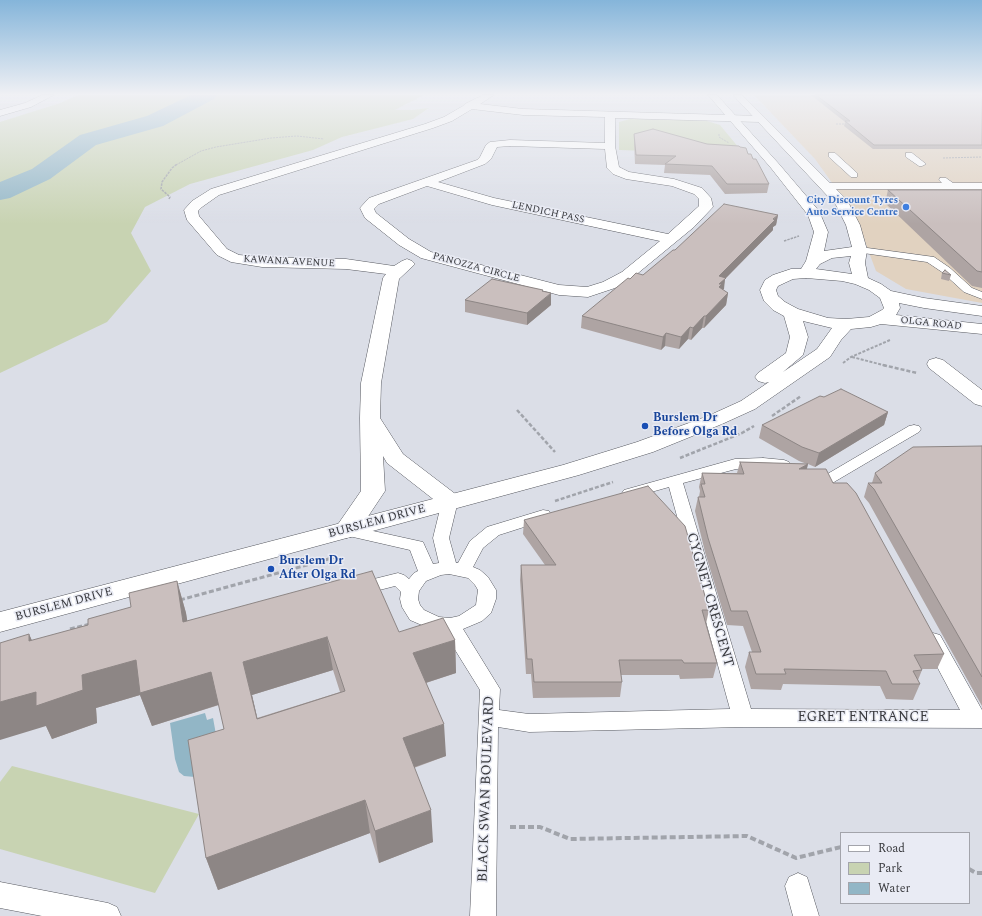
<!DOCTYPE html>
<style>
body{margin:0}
#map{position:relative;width:982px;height:916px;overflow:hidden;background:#dbdee7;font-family:Spectral,serif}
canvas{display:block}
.legend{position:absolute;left:840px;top:832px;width:130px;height:72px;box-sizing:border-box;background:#e9ebf4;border:1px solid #a3a4ab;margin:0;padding:5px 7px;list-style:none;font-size:12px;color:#393a3e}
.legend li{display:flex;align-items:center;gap:8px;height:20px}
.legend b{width:20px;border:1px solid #a3a4ab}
</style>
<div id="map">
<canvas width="982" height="916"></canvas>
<ul class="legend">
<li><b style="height:5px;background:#fff"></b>Road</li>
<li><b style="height:11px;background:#c8d3b2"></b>Park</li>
<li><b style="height:11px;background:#92b6c6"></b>Water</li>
</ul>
</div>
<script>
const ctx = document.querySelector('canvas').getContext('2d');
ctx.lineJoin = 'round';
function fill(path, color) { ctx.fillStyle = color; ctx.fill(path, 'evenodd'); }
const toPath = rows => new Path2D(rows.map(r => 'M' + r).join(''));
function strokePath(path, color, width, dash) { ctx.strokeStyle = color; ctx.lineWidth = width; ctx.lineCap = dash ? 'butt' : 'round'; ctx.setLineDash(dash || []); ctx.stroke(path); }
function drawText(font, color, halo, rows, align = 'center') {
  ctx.font = font + ' Spectral,serif'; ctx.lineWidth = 3; ctx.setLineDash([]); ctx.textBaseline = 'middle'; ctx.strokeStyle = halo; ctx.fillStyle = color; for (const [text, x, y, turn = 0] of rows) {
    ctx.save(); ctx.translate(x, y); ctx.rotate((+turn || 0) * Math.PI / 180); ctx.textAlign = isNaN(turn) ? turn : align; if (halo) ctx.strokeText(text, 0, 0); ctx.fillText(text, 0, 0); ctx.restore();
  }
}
fill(toPath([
 [754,95,982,95,982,303,906,289,876,271,855,215,815,159]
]), '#e1d2c0');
fill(toPath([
 [78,95,424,95,395,110,411,110,429,108,413,119,342,137,313,150,190,184,145,207,131,233,151,271,107,322,0,373,0,122,60,103],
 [630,119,693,120,707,121,720,125,744,154,619,150,619,122],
 [12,766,199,814,155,893,0,849,0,782]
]), '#c8d3b2');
fill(toPath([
 [205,713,207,720,213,718,219,751,195,777,184,776,179,772,175,759,170,723]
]), '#92b6c6');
fill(toPath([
 [191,95,217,95,214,99,163,126,96,145,50,179,10,198,0,200,0,182,32,169,80,135,147,116,191,95]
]), '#92b6c6');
const lane = toPath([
 [829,153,835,153,857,173,857,177,851,177,829,157,829,153],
 [906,153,912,153,926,164,922,166,919,166,906,157,906,153],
 [940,178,946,178,953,183,982,183,982,189,826,189,822,186,826,183,942,183,939,180,940,178],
 [860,247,934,257,950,268,972,288,982,292,982,299,964,292,942,272,927,262,856,252,855,250,856,248,860,247],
 [914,425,919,426,921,429,919,432,834,482,829,484,824,482,821,479,824,476,909,426,914,425],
 [763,458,784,460,789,462,792,465,789,468,784,470,763,468,736,469,683,483,751,709,960,710,923,640,926,635,933,633,940,635,982,710,982,728,743,727,529,732,498,727,496,916,470,916,480,690,444,632,431,629,410,620,402,607,400,599,401,592,395,586,360,595,354,594,351,589,354,584,398,573,404,575,409,579,414,573,418,571,410,550,340,534,338,530,340,526,346,525,423,542,433,564,439,563,433,538,442,501,444,497,450,496,456,497,458,501,449,538,456,563,458,563,470,541,487,527,543,510,549,511,551,515,549,519,499,535,483,548,473,567,480,570,488,577,496,590,496,599,491,613,482,621,463,629,500,689,499,710,529,714,730,709,669,487,630,498,624,496,622,493,624,490,735,459,763,458],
 [449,574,468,578,475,585,478,590,476,605,459,616,450,618,439,617,424,610,420,605,418,599,419,591,426,581,441,575,449,574],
 [798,873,807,877,819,916,793,916,785,886,789,877,798,873],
 [0,882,108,903,117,907,121,916,42,916,0,908,0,882]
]);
const street = toPath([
 [42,95,54,95,31,107,0,116,0,110,25,103,42,95],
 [483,95,494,95,480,104,523,109,760,116,765,119,760,122,615,118,615,146,619,167,629,172,674,179,702,188,711,198,713,207,694,227,632,278,615,288,588,297,559,295,421,258,399,245,365,218,360,208,369,198,477,160,480,157,486,145,490,142,510,140,605,143,605,117,523,115,472,109,452,121,433,128,219,195,202,207,198,211,199,216,227,249,239,255,262,257,346,259,394,266,402,261,407,259,412,261,415,264,399,279,381,383,380,418,403,454,458,496,462,501,458,506,450,508,442,506,387,463,383,456,385,491,355,536,346,538,337,536,334,530,361,491,360,418,361,383,383,278,386,274,346,269,262,267,231,262,217,255,187,220,184,210,192,201,211,189,425,124,444,117,463,106,465,104,483,95],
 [510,146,605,149,607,168,613,174,626,179,672,186,694,194,699,199,699,206,668,234,494,198,438,182,485,164,491,159,497,147,510,146],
 [427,186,492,205,660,241,622,272,603,282,587,287,559,285,431,252,409,239,376,213,374,209,379,204,427,186],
 [936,358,943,360,982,390,982,406,975,404,929,368,927,364,929,360,936,358]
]);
const primary = toPath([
 [708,95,717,95,779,164,819,211,828,232,824,251,852,247,846,225,836,205,733,95,742,95,847,200,860,225,867,250,865,263,868,278,881,284,891,291,924,298,982,306,982,316,924,308,899,303,900,308,896,315,982,324,982,334,881,324,871,327,851,329,841,340,830,357,755,409,722,424,653,452,579,475,0,632,0,612,563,465,637,442,708,416,741,401,769,382,765,383,758,381,755,377,758,373,786,353,790,337,784,316,773,310,764,301,760,290,765,280,773,275,791,269,801,269,806,261,814,232,808,215,771,168,708,95],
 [851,256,849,263,852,274,816,269,820,264,832,258,851,256],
 [806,278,842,281,855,284,869,290,880,298,884,308,882,310,869,317,846,319,828,318,798,309,785,302,778,296,776,290,778,286,793,279,806,278],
 [803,321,832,328,817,349,783,372,803,355,808,337,803,321]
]);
strokePath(lane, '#575960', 1);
strokePath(street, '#575960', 1);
strokePath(primary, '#575960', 1);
strokePath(toPath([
 [836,124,847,124],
 [719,134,719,137,729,143],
 [943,158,982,157],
 [176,165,201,151,216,147,271,138,297,136,324,139]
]), '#a1a4ab', 1, [2, 1]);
strokePath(toPath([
 [169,199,170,197,161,189,162,182,172,168,177,164],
 [784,241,799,236]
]), '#a1a4ab', 1.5, [2.5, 1]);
strokePath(toPath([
 [852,357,887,366],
 [843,363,851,357,890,340]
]), '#a1a4ab', 2, [3, 1.5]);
strokePath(toPath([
 [883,365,917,373],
 [517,410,555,452],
 [772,416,801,396],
 [680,458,742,433,754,426],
 [555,501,613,482]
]), '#a1a4ab', 2.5, [4, 2]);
strokePath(toPath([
 [180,600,336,557],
 [70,629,90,624]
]), '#a1a4ab', 3, [5, 2.5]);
strokePath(toPath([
 [510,827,540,827,570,839,747,836,796,858,841,847],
 [969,869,976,873,982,873]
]), '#a1a4ab', 4, [6, 3]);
fill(lane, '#fff');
fill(street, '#fff');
fill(primary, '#fff');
fill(toPath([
 [811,95,982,95,982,149,873,149,844,126,845,122],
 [634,134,707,144,740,147,753,159,769,184,767,193,725,194,710,175,664,173,665,165,635,164,634,142],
 [888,190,982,190,982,288,972,286,885,203],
 [778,215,776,225,773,227,773,230,725,279,723,290,728,293,726,305,704,328,702,328,691,340,688,339,679,349,665,346,661,350,581,328,582,316,630,279,643,275,675,250],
 [942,273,951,275,949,281,941,279],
 [543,291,551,305,527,325,465,312,465,300],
 [824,397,888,412,884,425,815,467,808,464,807,469,833,483,944,654,937,669,922,669,922,670,918,680,920,684,913,700,886,699,880,686,783,684,781,690,751,689,745,667,749,652,752,652,743,626,727,625,705,552,695,511,698,497,699,497,700,491,699,487,702,473,737,473,740,462,807,464,799,461,759,438,762,425],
 [982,446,982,706,869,503,864,497,868,483,872,483,875,473],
 [524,520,709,610,706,624,717,663,713,678,680,679,679,675,621,675,622,682,620,697,533,698,531,674,526,674,520,580,521,565,545,565,523,534],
 [177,581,186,613,187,621,399,632,455,640,456,673,426,683,446,756,414,768,433,842,379,863,370,833,218,890,206,858,224,729,219,705,152,726,140,695,96,708,97,723,52,739,46,726,29,634,32,641,88,625,131,607],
 [333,670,340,692,257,718,252,695]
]), '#aea4a3');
fill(toPath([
 [778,215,776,225,773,227,773,230,725,279,724,289,720,292,718,287,719,276],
 [543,290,543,300,551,293,551,305,527,325,527,313,542,291],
 [728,293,726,305,704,328,706,316],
 [704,316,702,328,691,340,693,328],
 [690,327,688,339,679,349,681,337],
 [666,333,665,346,661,350,663,337],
 [888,412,884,425,815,467,819,453],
 [808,464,804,478,799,469],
 [177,581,186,613,193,655,183,622],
 [29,634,44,667,29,641],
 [327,637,333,670,252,695,265,751,243,662],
 [455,640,456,673,416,686,413,653],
 [136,660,211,672,221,704,152,726,140,695,96,708,97,723,52,739,46,726,0,740,0,702,82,675],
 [444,724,446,756,406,770,403,738],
 [365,800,370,833,218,890,206,858],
 [431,810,433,842,379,863,375,831]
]), '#8d8685');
const building = toPath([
 [816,95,982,95,982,145,874,145,845,121,850,121,816,95],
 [653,129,707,144,739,146,740,147,746,148,748,154,751,154,753,159,756,159,769,184,727,184,712,166,665,164,676,156,636,155,634,134,653,129],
 [888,190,982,190,982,272,977,271,888,190],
 [724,204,778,215,773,219,775,220,719,276,726,278,719,284,722,284,719,287,728,293,706,316,704,316,693,328,690,327,681,337,666,333,663,337,582,316,628,278,630,279,636,273,643,275,673,250,675,250,724,204],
 [945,270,951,275,942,273,945,270],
 [492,279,543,290,542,291,551,293,527,313,465,300,492,279],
 [841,389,888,412,819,453,802,447,762,425,820,396,824,397,841,389],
 [982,446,982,677,874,489,868,483,882,483,875,473,913,447,982,446],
 [740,462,808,464,799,469,826,469,833,483,847,483,856,493,944,654,914,655,922,670,913,671,920,684,892,684,886,671,784,669,786,674,756,674,749,652,761,652,747,611,731,611,708,538,698,497,705,497,701,484,705,484,702,473,744,474,740,462],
 [648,486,685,526,709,610,702,610,717,663,684,663,682,660,619,660,622,682,534,682,532,659,527,659,521,565,556,565,524,520,648,486],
 [372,571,399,632,443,618,455,640,413,653,444,724,403,738,431,810,375,831,365,800,206,858,188,740,224,729,211,672,140,693,136,660,82,675,83,690,36,706,36,692,0,702,0,643,29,634,29,641,88,625,88,619,131,607,129,593,177,581,183,622,372,571],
 [327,637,345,691,257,719,243,662,327,637]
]);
fill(building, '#cabfbe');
strokePath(building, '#8d8685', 1);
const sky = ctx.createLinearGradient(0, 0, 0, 224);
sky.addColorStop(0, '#85b5da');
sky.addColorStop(0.42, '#eff0f4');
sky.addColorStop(1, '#eff0f400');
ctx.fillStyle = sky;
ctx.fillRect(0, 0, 982, 224);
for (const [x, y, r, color] of [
 [906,207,4,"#3f7fe0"],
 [645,426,4,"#1a4fb4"],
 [271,569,4,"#1a4fb4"]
]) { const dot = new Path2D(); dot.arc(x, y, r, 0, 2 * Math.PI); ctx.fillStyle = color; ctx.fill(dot); strokePath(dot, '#e9ebf4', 1.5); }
drawText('bold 10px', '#366cbe', '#e9ebf4', [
 ["City Discount Tyres",898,201],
 ["Auto Service Centre",898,213]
], 'right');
drawText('10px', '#393a3e', '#e9ebf4', [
 ["LENDICH PASS",548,213,12],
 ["KAWANA AVENUE",289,262,3],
 ["PANOZZA CIRCLE",476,268,15],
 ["OLGA ROAD",931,324,6]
]);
drawText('bold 12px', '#164399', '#e9ebf4', [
 ["Burslem Dr",653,419],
 ["Before Olga Rd",653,433],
 ["Burslem Dr",279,562],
 ["After Olga Rd",279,576]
], 'left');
drawText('12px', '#393a3e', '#e9ebf4', [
 ["BURSLEM DRIVE",377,522,-15],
 ["BURSLEM DRIVE",64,605,-15]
]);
drawText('14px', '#393a3e', '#e9ebf4', [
 ["CYGNET CRESCENT",709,600,74],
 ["EGRET ENTRANCE",863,718],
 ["BLACK SWAN BOULEVARD",487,789,-88]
]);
</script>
